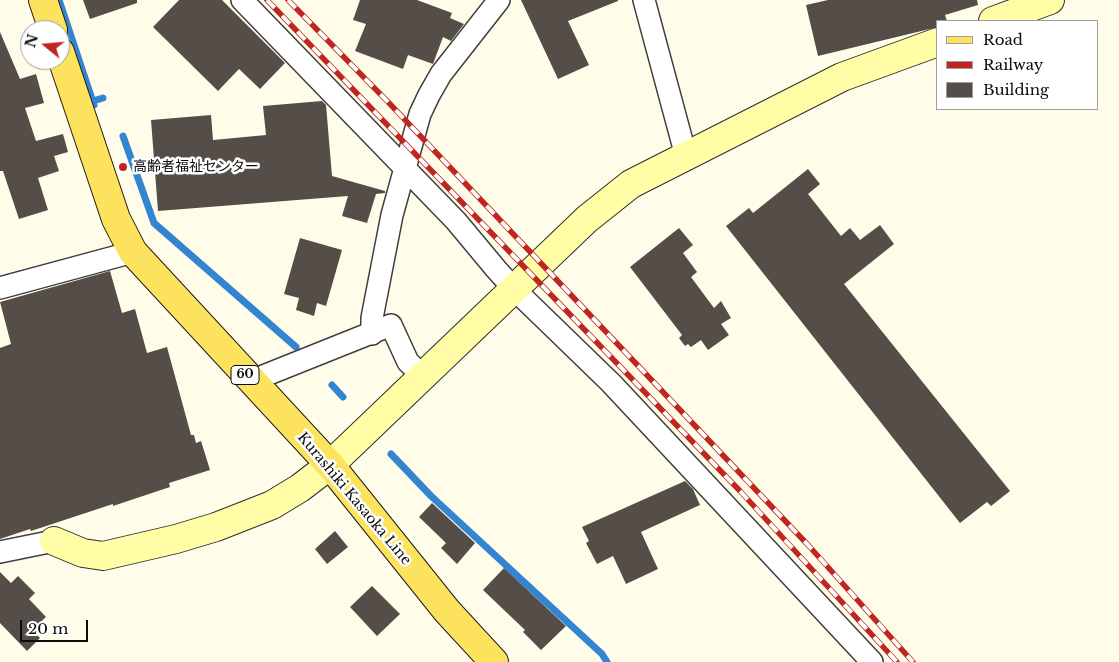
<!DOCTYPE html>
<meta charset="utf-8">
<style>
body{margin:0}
#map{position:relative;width:1119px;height:662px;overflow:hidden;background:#fffdea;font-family:"Libre Baskerville",serif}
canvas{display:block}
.legend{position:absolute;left:936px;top:20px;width:162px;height:90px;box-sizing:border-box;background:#fff;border:1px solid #9e9e9e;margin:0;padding:6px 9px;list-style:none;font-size:15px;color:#0c0c0c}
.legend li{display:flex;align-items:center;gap:10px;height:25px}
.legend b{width:25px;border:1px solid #9e9e9e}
.north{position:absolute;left:20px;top:20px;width:50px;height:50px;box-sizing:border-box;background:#fff;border:1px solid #9e9e9e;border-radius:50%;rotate:287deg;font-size:14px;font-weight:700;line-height:20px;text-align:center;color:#0c0c0c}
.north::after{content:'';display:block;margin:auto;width:18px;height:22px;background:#bf2620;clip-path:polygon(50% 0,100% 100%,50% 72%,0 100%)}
.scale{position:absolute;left:20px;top:620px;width:68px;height:22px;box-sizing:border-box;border:2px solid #0c0c0c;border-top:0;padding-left:6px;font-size:15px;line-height:18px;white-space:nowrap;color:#0c0c0c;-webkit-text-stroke:4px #fff;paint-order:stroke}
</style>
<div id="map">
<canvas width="1119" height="662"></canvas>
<ul class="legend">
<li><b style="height:6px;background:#fde35d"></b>Road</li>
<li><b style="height:6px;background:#bf2620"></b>Railway</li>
<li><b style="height:14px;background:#554e48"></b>Building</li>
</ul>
<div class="north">N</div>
<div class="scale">20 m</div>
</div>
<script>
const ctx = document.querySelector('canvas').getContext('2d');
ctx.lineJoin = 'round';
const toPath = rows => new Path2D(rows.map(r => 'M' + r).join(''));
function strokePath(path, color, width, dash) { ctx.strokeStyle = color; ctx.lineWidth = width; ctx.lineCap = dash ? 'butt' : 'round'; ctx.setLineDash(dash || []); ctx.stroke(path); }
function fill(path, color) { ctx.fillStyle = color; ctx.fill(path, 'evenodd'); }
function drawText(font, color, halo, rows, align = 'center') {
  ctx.font = font + ' "Libre Baskerville","Noto Sans JP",serif'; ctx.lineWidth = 5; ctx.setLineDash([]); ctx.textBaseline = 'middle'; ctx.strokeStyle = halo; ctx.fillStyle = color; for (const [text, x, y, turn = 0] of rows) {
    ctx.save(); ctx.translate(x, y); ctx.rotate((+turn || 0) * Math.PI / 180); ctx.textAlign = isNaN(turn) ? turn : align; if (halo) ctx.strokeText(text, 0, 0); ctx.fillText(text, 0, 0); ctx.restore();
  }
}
strokePath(toPath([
 [59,0,94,105],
 [93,101,103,98],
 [123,136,154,223,296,347],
 [332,385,343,397],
 [391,454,431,496,602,654,607,662]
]), '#3385d1', 7);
fill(toPath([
 [83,0,137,0,137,3,90,19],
 [179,0,222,0,285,63,260,89,239,69,218,91,153,27],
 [360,0,417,0,452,13,450,18,464,24,451,41,443,37,433,64,408,55,403,69,355,51,366,24,353,20],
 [521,0,618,0,618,1,568,21,589,65,558,79],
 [828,0,977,0,978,5,945,15,947,21,938,21,938,27,818,56,806,5],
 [0,32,20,79,36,74,44,103,25,108,36,141,63,134,68,152,54,156,59,171,38,178,48,210,19,219,3,171,0,171],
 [322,101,326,105,332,176,385,191,385,193,376,194,367,223,342,216,348,196,158,211,151,120,211,115,213,140,266,135,263,106],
 [808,169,820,184,808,194,841,236,850,228,860,240,880,225,894,244,844,284,1010,491,991,506,987,502,960,523,726,226,749,208,753,213],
 [679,228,693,245,683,253,697,272,691,277,714,308,721,301,731,318,721,324,729,335,708,350,701,340,691,347,688,344,685,346,679,338,682,335,630,267],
 [300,238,342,250,326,306,317,303,314,316,296,310,299,298,284,294],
 [110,271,122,313,135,309,147,353,167,347,191,435,194,435,196,443,201,441,210,470,169,483,170,487,113,506,113,504,31,531,30,529,0,539,0,348,11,344,0,302],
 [685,481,693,489,700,505,641,532,658,569,626,584,613,556,597,564,586,543,589,541,582,527],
 [432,503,475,543,457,564,441,548,446,543,419,517],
 [335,531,348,547,327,564,315,549],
 [504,568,566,626,541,650,523,632,525,630,483,590],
 [0,572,11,583,18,576,35,593,29,599,46,617,32,630,40,638,27,651,0,623],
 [372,586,400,614,377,636,350,607]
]), '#554e48');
const street = toPath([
 [242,0,456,221,496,269,514,289,611,383,872,662],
 [644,0,686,156],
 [0,288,133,252],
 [372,334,372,318,392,215,420,114,429,95,441,74,499,0],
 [251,381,391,325,408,362,423,376],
 [0,552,54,541]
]);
const secondary = toPath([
 [993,21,1050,0],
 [54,541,83,553,103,556,176,539,216,527,272,505,300,488,330,465,587,219,631,184,842,77,938,42]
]);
const primary = toPath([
 [43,0,53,30],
 [60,52,116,219,133,252,330,465,447,611,494,662]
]);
strokePath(street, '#3f3f3f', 24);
strokePath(secondary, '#2e2e2e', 30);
strokePath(primary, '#1d1d1d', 30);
strokePath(street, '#fff', 21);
strokePath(secondary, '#fffda5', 28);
strokePath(primary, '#fde35d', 28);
const rail = toPath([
 [267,0,740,491,897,662],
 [288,0,390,104,809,546,913,662]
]);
strokePath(rail, '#bf2620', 5.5);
strokePath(rail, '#fff', 4, [11]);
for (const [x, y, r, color] of [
 [123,167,5,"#bf2620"]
]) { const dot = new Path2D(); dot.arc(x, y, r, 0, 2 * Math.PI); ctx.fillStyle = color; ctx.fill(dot); strokePath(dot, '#fff', 2); }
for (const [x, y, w] of [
 [245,375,28]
]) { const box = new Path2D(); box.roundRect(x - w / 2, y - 9.5, w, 19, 4); ctx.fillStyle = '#fff'; ctx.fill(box); strokePath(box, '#0c0c0c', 1); }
drawText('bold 12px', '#0c0c0c', null, [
 ["60",245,375]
]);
drawText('14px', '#0c0c0c', '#fff', [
 ["高齢者福祉センター",133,167]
], 'left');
drawText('14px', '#0c0c0c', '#fff', [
 ["Kurashiki Kasaoka Line",354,499,50]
]);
</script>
